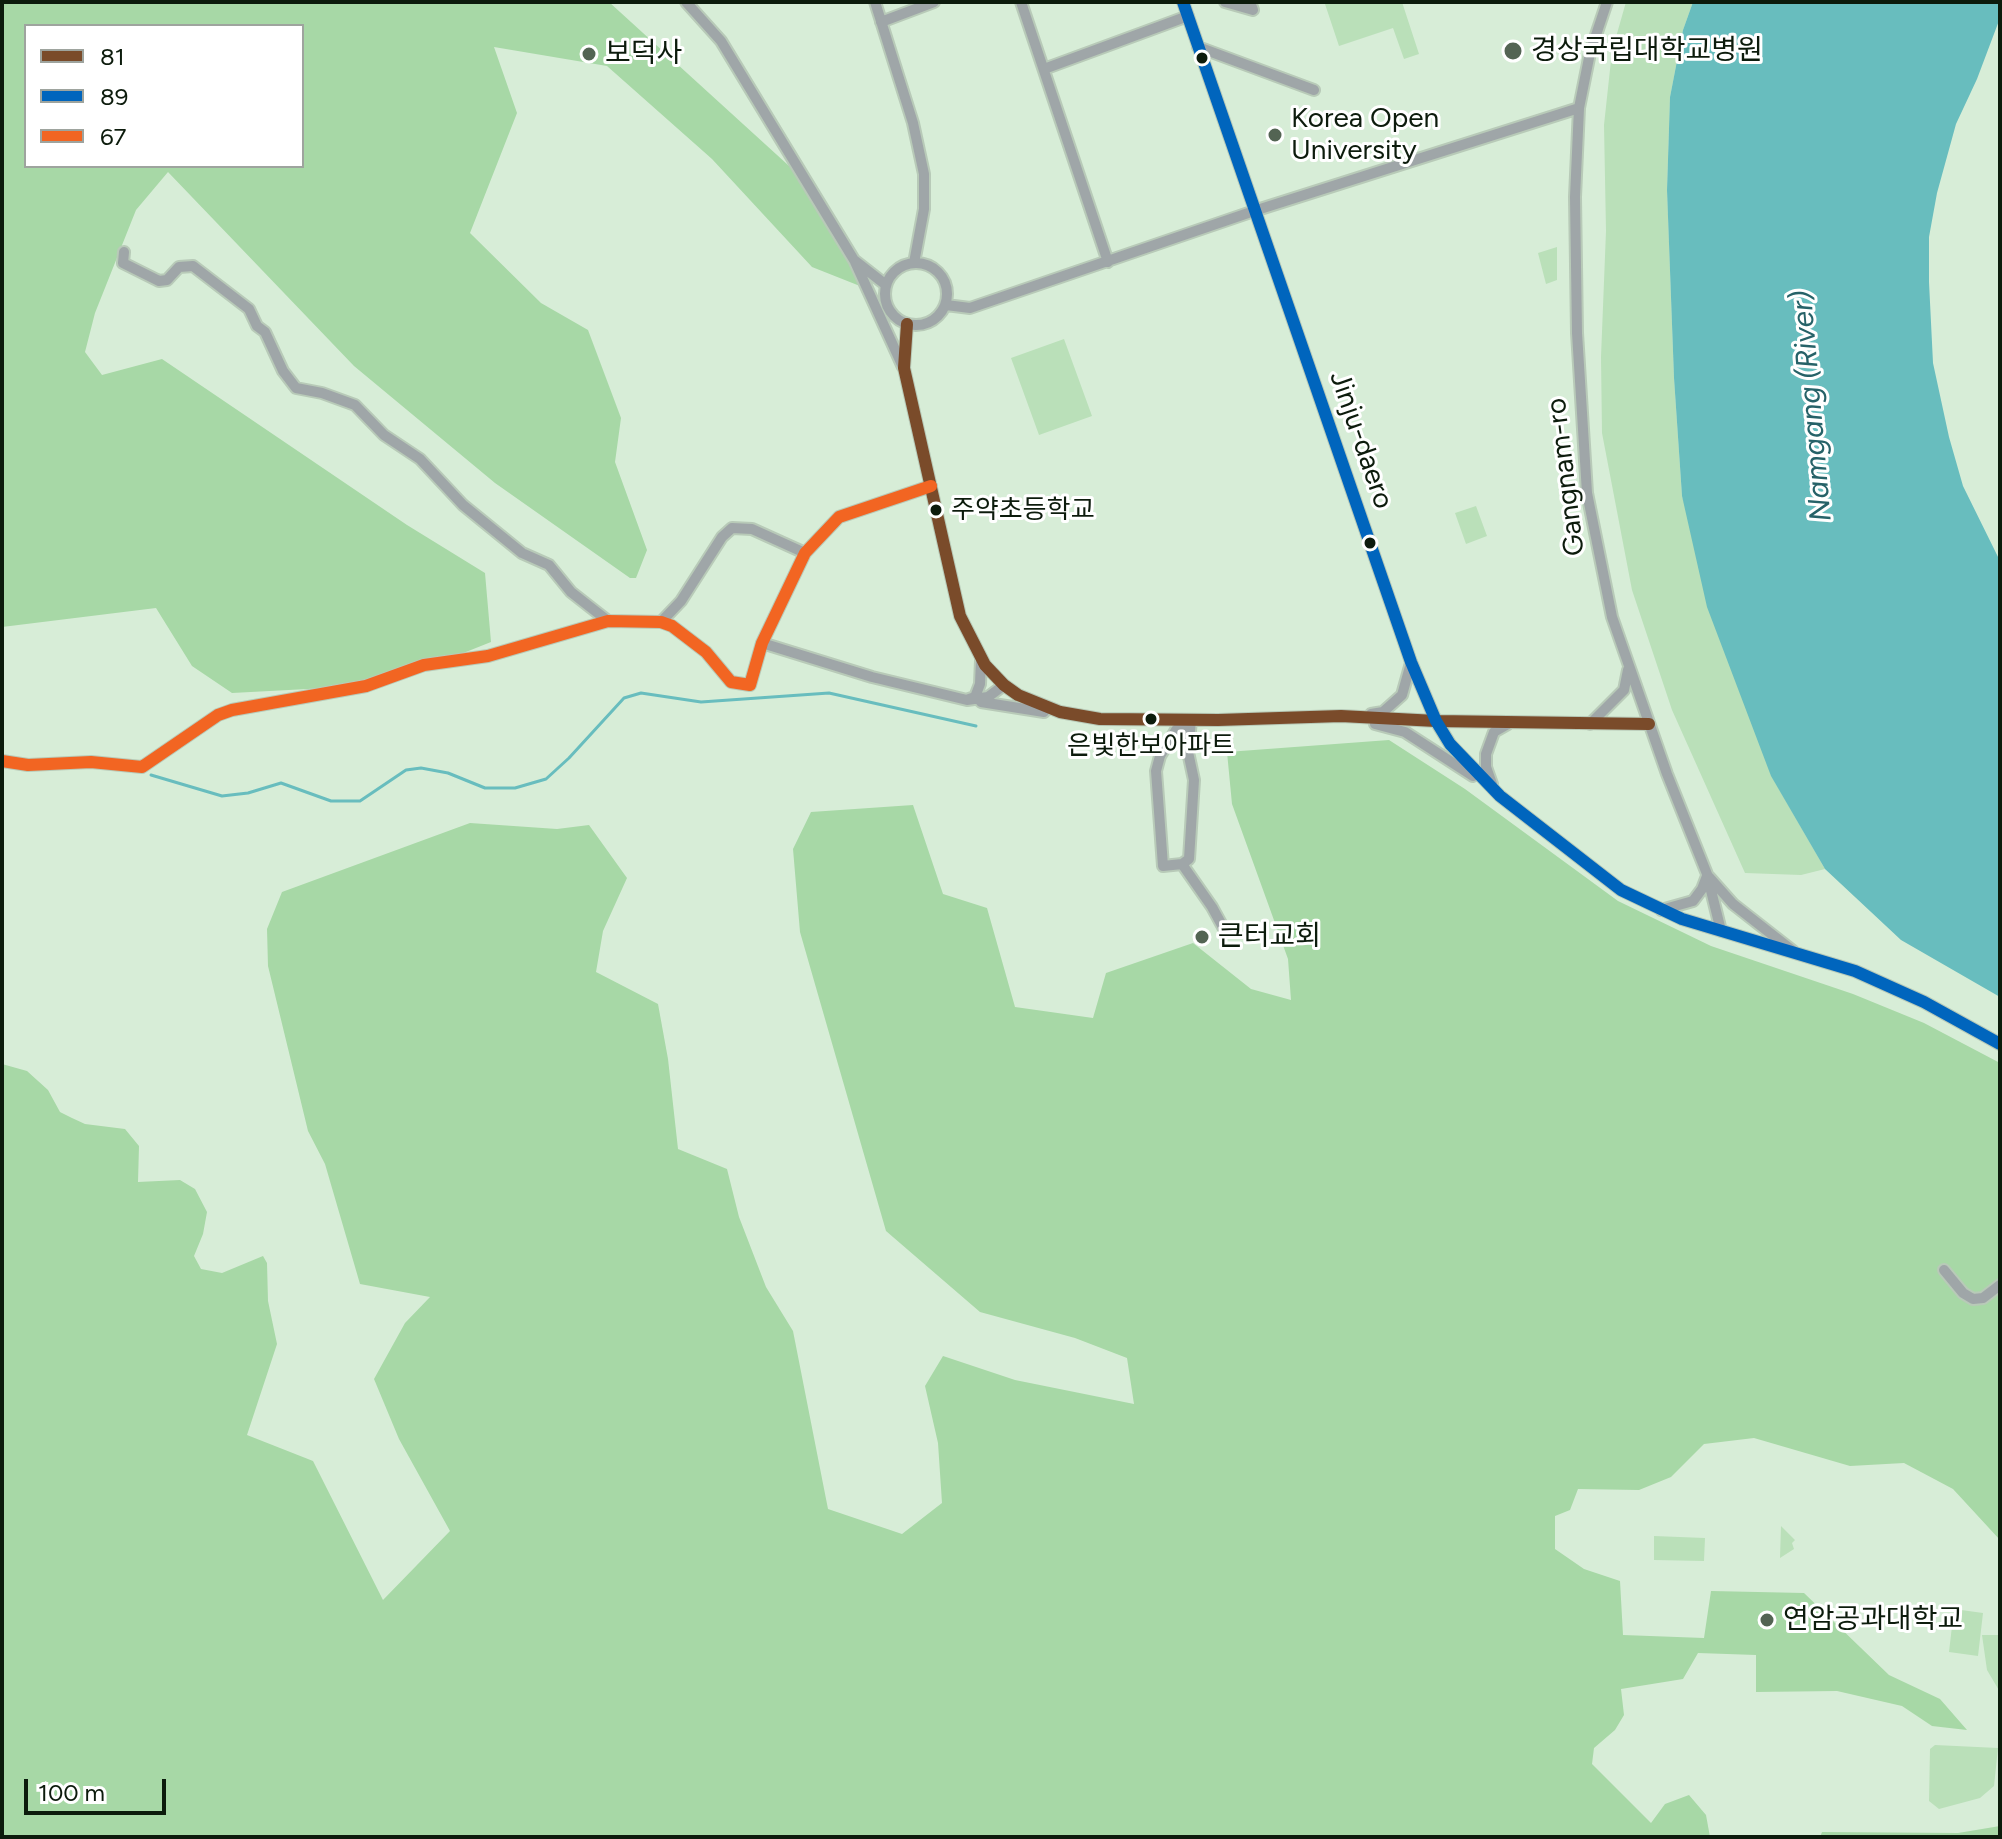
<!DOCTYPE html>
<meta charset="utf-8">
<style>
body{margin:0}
#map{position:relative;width:2002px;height:1839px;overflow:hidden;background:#d7edd7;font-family:Figtree,sans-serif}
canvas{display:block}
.frame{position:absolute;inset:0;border:4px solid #0c1b0c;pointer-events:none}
.legend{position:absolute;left:24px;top:24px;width:280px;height:144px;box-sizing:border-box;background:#fff;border:2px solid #9ea49e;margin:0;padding:10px 14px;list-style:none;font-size:24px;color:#0c1b0c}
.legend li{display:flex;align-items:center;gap:16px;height:40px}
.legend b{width:40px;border:2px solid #9ea49e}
.scale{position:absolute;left:24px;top:1779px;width:142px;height:36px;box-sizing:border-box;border:4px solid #0c1b0c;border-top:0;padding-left:10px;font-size:24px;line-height:28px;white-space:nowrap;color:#0c1b0c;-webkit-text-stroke:6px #fff;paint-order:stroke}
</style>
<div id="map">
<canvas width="2002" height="1839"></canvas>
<div class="frame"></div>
<ul class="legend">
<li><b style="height:10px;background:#7a4b2a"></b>81</li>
<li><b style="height:10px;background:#0065bd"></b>89</li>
<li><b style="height:10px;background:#f26522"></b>67</li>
</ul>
<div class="scale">100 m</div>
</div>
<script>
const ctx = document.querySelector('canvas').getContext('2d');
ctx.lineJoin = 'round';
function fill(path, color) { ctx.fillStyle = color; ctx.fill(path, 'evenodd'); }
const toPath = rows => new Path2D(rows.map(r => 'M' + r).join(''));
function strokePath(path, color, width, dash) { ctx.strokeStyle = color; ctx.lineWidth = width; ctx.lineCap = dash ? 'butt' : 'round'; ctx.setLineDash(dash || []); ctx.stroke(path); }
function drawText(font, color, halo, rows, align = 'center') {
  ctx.font = font + ' Figtree,"Noto Sans KR",sans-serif'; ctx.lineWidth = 6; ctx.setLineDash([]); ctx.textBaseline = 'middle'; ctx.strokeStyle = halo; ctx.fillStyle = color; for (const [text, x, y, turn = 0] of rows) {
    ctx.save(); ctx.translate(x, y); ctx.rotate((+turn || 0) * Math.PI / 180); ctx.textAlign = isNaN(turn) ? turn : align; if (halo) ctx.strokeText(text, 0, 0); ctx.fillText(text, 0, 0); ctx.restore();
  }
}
fill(toPath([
 [1333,2,1402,2,1419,54,1404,59,1393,28,1339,46,1325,4],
 [1626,2,1693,2,1683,30,1670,97,1667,189,1674,378,1682,496,1771,775,1825,869,1801,875,1745,873,1672,710,1632,590,1602,433,1601,357,1606,231,1604,125,1612,51],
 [1557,247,1557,280,1546,284,1538,253],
 [1064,339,1092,416,1039,435,1011,358],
 [1476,506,1487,536,1466,544,1455,513],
 [1781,1526,1795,1540,1792,1543,1794,1549,1780,1558],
 [1654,1536,1705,1538,1704,1561,1654,1560],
 [1954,1609,1983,1613,1978,1656,1949,1652],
 [1982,1635,2000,1635,2000,1692,1987,1670],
 [1935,1745,1998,1748,1994,1786,1980,1798,1939,1809,1929,1801,1930,1749]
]), '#bae0b9');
fill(toPath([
 [2,2,609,2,799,175,865,288,812,267,712,159,607,66,494,47,517,113,470,233,541,303,588,330,621,418,615,462,647,550,636,578,630,578,495,483,354,366,168,172,136,210,95,313,85,352,102,375,162,359,407,525,485,573,491,642,383,685,232,693,192,666,156,608,2,627],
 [26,26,302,26,302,166,26,166],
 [1389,740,1465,789,1618,901,1711,946,1853,994,1924,1023,2000,1063,2000,1540,1953,1489,1904,1463,1850,1466,1754,1438,1704,1444,1671,1477,1639,1490,1578,1489,1570,1510,1555,1516,1555,1549,1584,1569,1620,1581,1623,1635,1704,1638,1711,1591,1804,1593,1889,1675,1940,1699,1967,1730,1932,1726,1902,1706,1837,1691,1756,1692,1756,1655,1698,1653,1683,1679,1621,1689,1624,1715,1615,1730,1594,1748,1592,1764,1651,1823,1665,1804,1689,1795,1706,1815,1710,1837,2,1837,2,1064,27,1071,48,1090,60,1112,72,1118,85,1124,125,1129,139,1146,138,1182,180,1180,195,1189,207,1212,203,1234,194,1256,201,1269,222,1273,263,1256,267,1263,268,1301,277,1344,247,1435,313,1461,383,1600,450,1531,399,1439,374,1379,405,1323,430,1297,360,1284,325,1164,308,1131,268,966,267,929,282,892,470,823,557,829,589,825,627,878,603,931,596,972,658,1004,668,1059,678,1149,727,1169,739,1217,766,1287,793,1331,828,1509,902,1534,942,1503,938,1443,925,1386,943,1356,1015,1380,1134,1404,1127,1358,1075,1338,980,1312,886,1231,800,932,793,849,811,812,913,805,943,894,987,908,1015,1007,1093,1018,1106,973,1193,943,1251,989,1291,1000,1288,959,1232,804,1227,752],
 [2000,1826,2000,1837,1820,1837,1822,1832,1958,1833]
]), '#a7d8a6');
fill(toPath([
 [1693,2,2000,2,2000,18,1977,79,1956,124,1937,193,1929,237,1929,282,1933,363,1949,437,1963,486,2000,561,2000,997,1901,940,1825,869,1771,776,1707,607,1682,496,1674,378,1667,190,1670,97,1683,30]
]), '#68bdbe');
strokePath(toPath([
 [151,775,222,796,248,793,281,783,331,801,360,801,406,770,421,768,448,773,485,788,515,788,546,779,569,758,624,698,641,693,701,702,829,693,976,726]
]), '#68bdbe', 3);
const minor = toPath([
 [686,2,721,41,854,260,886,285],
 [875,2,913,123,924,174,924,209,914,263],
 [1021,2,1108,262],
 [1183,2,1411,662,1436,721,1450,744,1500,796,1621,890,1682,919,1855,971,1924,1002,2000,1044],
 [1225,2,1253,10,1250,2],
 [1607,2,1590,53,1579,108,1575,197,1577,333,1587,493,1612,617,1667,774,1707,874,1721,931],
 [881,22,934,2],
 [1198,47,1314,90],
 [1044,69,1188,16],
 [124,252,123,263,159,281,167,280,179,267,193,266,249,309,257,326,265,332,283,371,296,388,322,393,355,405,384,435,420,459,463,505,522,553,549,565,571,592,608,621],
 [855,262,903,367],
 '885 294a31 31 0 1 1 62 0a31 31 0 1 1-62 0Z',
 [946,305,970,308,1257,210,1579,108],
 [907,324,904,368,960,616,985,665,1004,685,1018,695,1060,712,1100,719,1218,720,1341,716,1436,721,1649,724],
 [661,622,681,601,722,537,732,528,752,529,805,553],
 [762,643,872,677,967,700,988,697,1004,685],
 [969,699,975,697,980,684,981,660],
 [981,702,1044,712],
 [1371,714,1383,712,1402,695,1411,663],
 [1191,720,1188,752,1194,780,1189,859,1182,864,1163,866,1156,771,1160,756,1176,730,1191,720],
 [1375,724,1405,732,1473,776],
 [1590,724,1624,690,1628,670],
 [2,761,28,765,91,762,142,767,218,715,232,710,366,686,424,665,488,656,608,621,661,622,672,626,706,652,731,682,750,685,762,643,805,553,839,517,931,486],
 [1492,784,1486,767,1486,754,1494,732,1508,724],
 [1182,864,1212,907,1224,929],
 [1709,877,1733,904,1793,951],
 [1661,910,1693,901,1702,889,1707,876],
 [1944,1270,1963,1293,1973,1299,1983,1298,2000,1285]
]);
strokePath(minor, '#b8cab8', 14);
strokePath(minor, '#9fa6a8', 10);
strokePath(toPath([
 [907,324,904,368,960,616,985,665,1004,685,1018,695,1060,712,1100,719,1218,720,1341,716,1436,721,1649,724]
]), '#7a4b2a', 12);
strokePath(toPath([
 [1183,2,1411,662,1436,721,1450,744,1500,796,1621,890,1682,919,1855,971,1924,1002,2000,1044]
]), '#0065bd', 12);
strokePath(toPath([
 [2,761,28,765,91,762,142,767,218,715,232,710,366,686,424,665,488,656,608,621,661,622,672,626,706,652,731,682,750,685,762,643,805,553,839,517,931,486]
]), '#f26522', 12);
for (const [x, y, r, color] of [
 [1513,51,10,"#536453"],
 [589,54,8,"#536453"],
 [1202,58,7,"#0c1b0c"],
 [1275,135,8,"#536453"],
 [936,510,7,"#0c1b0c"],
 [1370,543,7,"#0c1b0c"],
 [1151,719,7,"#0c1b0c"],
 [1202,937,8,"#536453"],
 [1767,1620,8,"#536453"]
]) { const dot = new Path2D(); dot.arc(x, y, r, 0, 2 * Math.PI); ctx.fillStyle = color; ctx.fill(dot); strokePath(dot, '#fff', 3); }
drawText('26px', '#0c1b0c', '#fff', [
 ["주약초등학교",951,510],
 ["은빛한보아파트",1151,746,"center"]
], 'left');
drawText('28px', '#0c1b0c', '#fff', [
 ["경상국립대학교병원",1531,51],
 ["보덕사",605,54],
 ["Korea Open",1291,119],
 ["University",1291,151],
 ["큰터교회",1218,937],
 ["연암공과대학교",1783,1620]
], 'left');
drawText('28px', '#0c1b0c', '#fff', [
 ["Jinju-daero",1361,440,71],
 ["Gangnam-ro",1566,477,-97]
]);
drawText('italic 30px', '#266268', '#fff', [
 ["Namgang (River)",1812,406,-95]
]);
</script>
